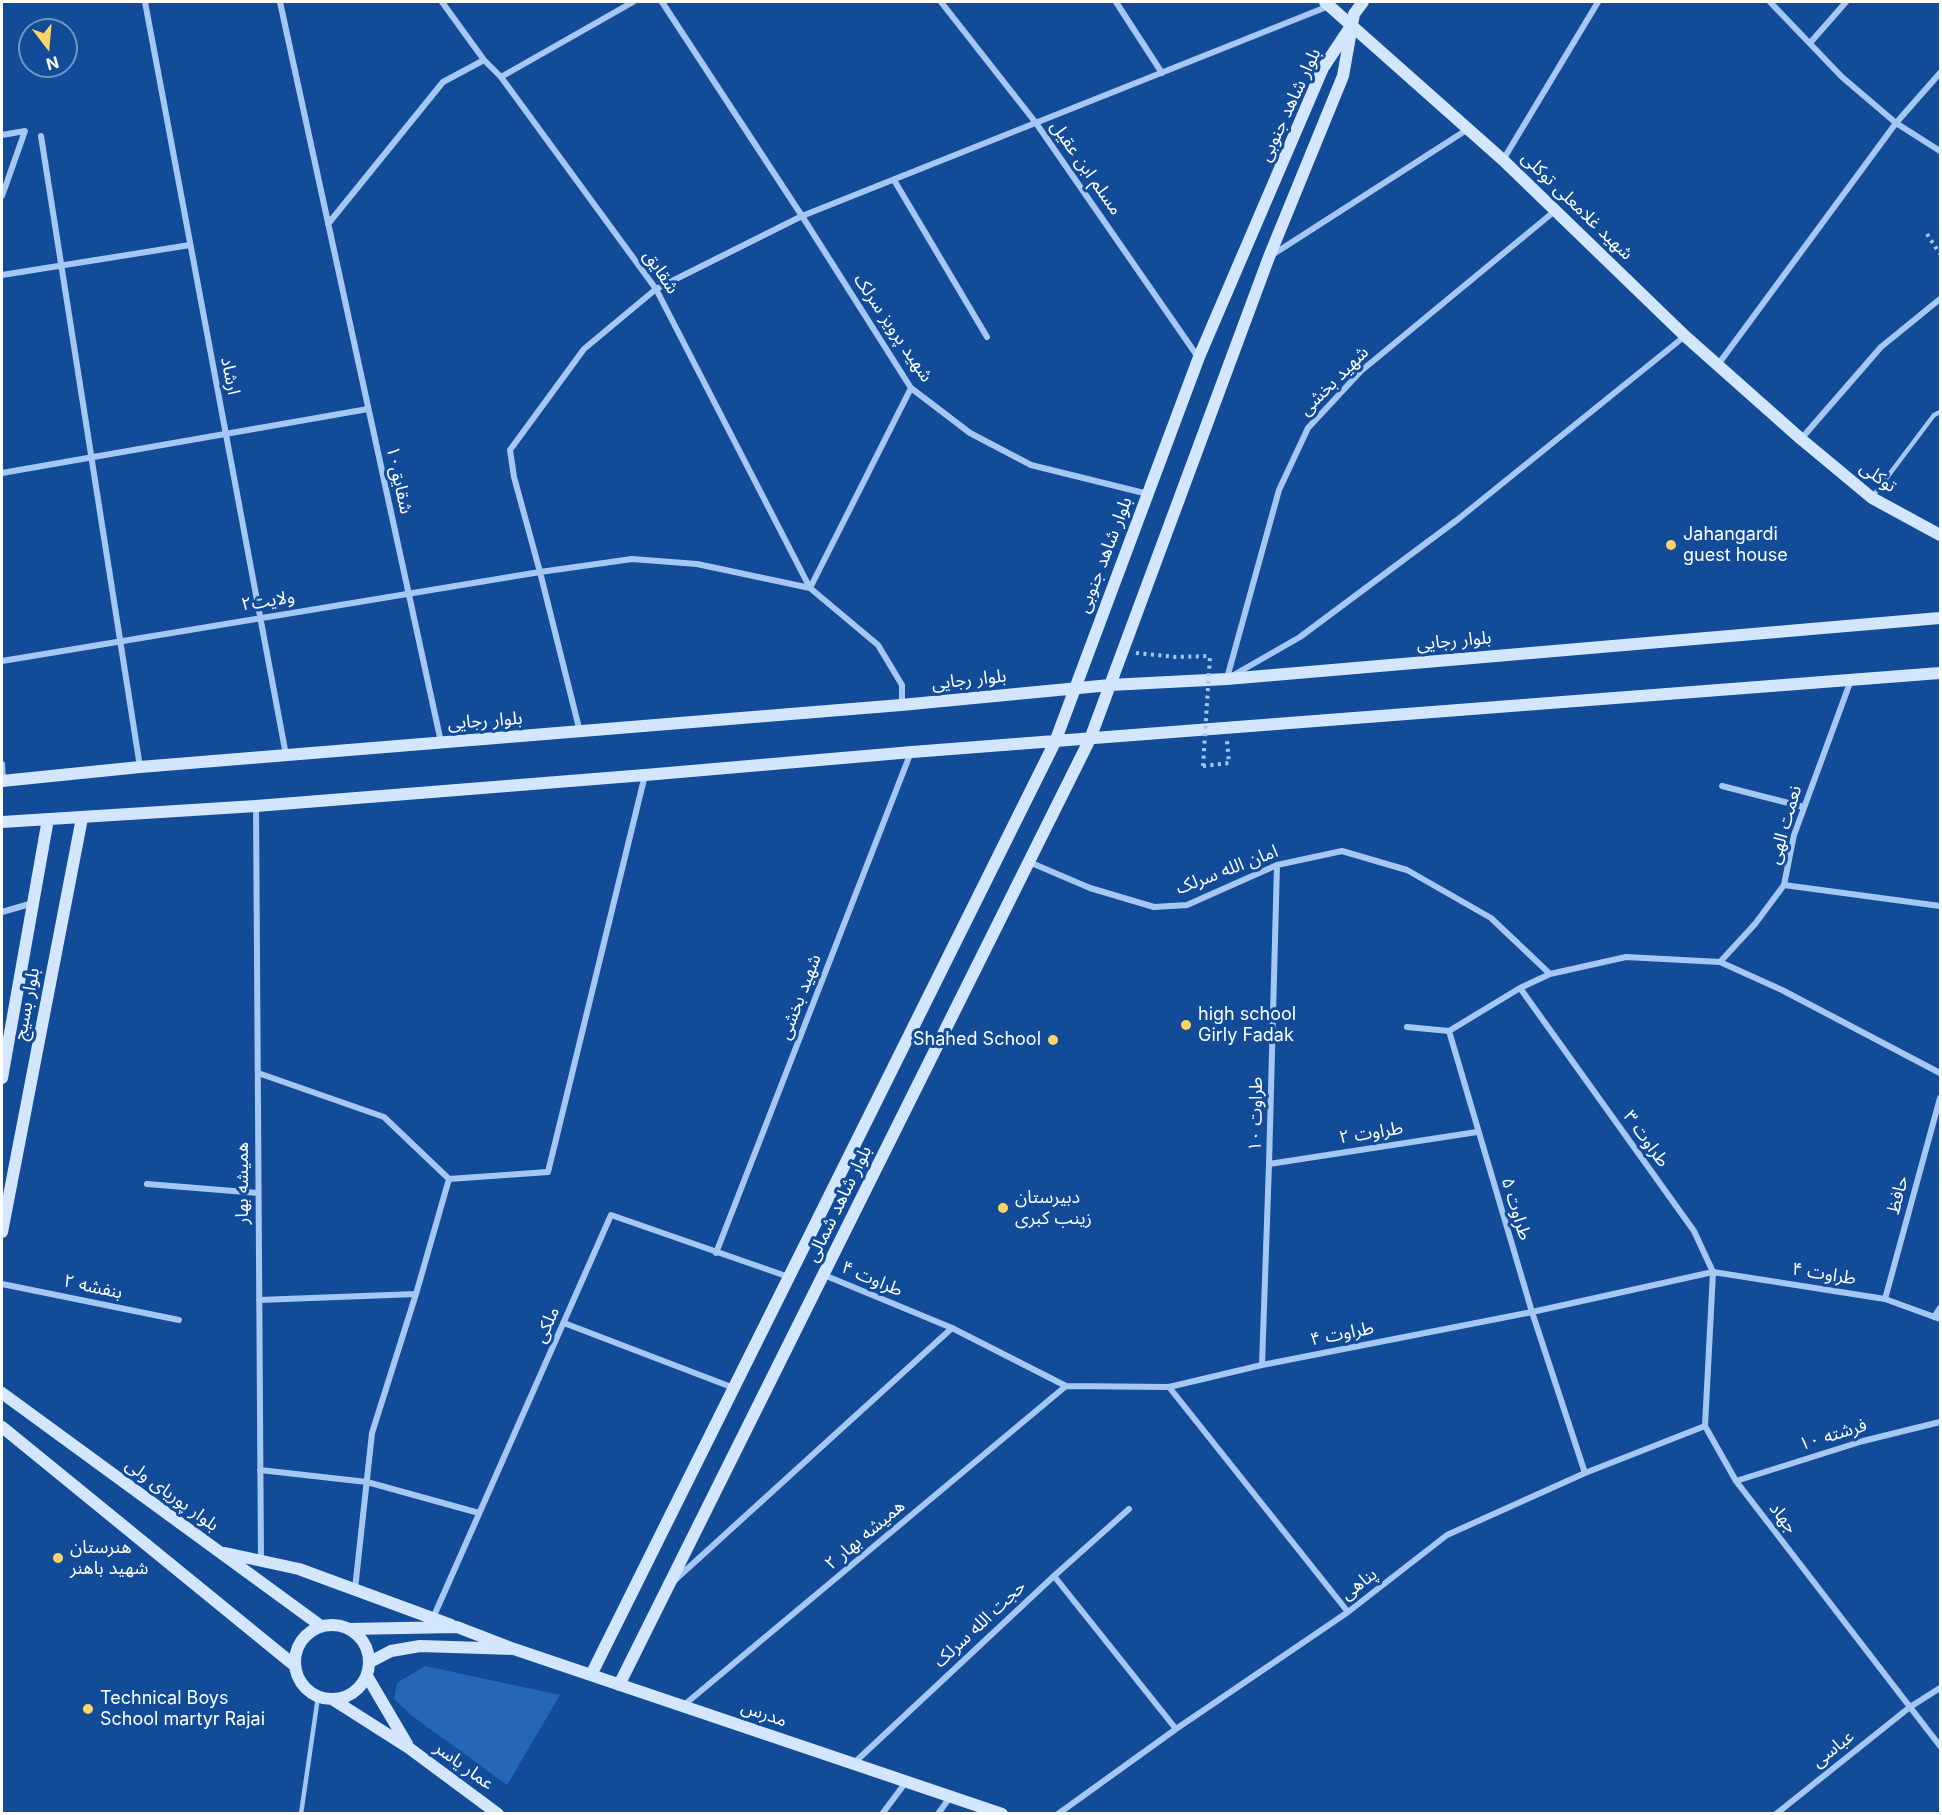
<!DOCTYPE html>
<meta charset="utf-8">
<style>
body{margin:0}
#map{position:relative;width:1942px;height:1815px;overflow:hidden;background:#124c99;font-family:Inter,sans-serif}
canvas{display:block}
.frame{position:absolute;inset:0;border:3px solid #fff;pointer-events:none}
.north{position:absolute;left:18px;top:18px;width:60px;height:60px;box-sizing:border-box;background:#124c99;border:2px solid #7194c2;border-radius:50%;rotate:164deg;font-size:16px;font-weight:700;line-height:24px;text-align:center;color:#fff}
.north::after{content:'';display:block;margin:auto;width:21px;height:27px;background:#ffd467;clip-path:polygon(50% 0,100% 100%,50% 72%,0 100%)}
</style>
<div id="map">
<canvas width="1942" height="1815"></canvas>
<div class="frame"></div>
<div class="north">N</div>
</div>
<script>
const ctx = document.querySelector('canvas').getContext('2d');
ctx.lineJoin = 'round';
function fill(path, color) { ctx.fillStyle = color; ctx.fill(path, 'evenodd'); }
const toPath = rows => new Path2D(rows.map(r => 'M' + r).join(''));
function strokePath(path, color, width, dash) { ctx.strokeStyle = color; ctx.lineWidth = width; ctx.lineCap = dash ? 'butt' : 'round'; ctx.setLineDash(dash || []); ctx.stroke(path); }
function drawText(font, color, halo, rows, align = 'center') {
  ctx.font = font + ' Inter,"Noto Sans Arabic",sans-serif'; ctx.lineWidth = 6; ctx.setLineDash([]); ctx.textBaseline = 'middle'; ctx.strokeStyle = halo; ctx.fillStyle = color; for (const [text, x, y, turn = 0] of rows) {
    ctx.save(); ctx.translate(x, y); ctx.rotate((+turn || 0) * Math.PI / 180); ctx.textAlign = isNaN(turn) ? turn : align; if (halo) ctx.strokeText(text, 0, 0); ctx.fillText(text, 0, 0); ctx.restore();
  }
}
fill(toPath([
 [425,1666,560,1695,507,1785,411,1715,394,1699,397,1683]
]), '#2566b7');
strokePath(toPath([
 [1927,234,1940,254],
 [1136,653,1176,657,1210,656],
 [1203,766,1229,763,1227,741]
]), '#a5c8f3', 4, [3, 4.5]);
strokePath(toPath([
 [1873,496,1934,415,1940,412],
 [301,1814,318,1697]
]), '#a5c8f3', 4.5);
strokePath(toPath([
 [145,2,286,755],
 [280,2,441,742],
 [442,2,484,60,501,77,656,289,810,588],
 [662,2,802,216,911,388,970,433,1031,465,1148,494],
 [941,2,1036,123,1198,357],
 [1116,2,1162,73],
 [1770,2,1842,77,1896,123,1940,151],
 [1810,43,1846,2],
 [501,77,633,2],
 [2,135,25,131,2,196],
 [41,136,140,767],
 [1503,160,1598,2],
 [894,180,987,337],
 [328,224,443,82,484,60],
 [1272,255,1468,129],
 [2,275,190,245],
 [1717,366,1896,123,1940,73],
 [1801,439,1881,347,1940,299],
 [2,473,368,409],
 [810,588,911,388],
 [2,661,540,572,632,559,697,564,810,588,878,645,902,685,902,705],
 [1232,676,1300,637,1457,520,1685,336],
 [1227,678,1279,490,1308,428,1361,371,1556,210],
 [580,732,540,572,514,477,510,450,584,349,656,289,802,216,1329,6],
 [2,764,3,781],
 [1722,786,1804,807],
 [256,806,261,1561],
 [1029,862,1090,888,1154,907,1187,905,1277,865,1342,851,1407,870,1491,918,1550,974],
 [1784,885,1940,906],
 [2,912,33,903],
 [1720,962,1755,924,1784,885,1794,835,1851,680],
 [1520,988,1449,1031,1532,1312,1585,1473],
 [1407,1027,1449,1031],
 [258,1073,384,1117,449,1179,416,1294,372,1433,355,1589],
 [1940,1073,1782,990,1720,962,1626,957,1550,974,1520,988,1694,1231,1713,1272,1705,1426,1736,1481,1940,1746],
 [1269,1164,1477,1132],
 [449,1179,548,1172,645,775],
 [147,1184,258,1193],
 [716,1253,911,752],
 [824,1275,952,1328,1066,1386,1169,1387,1262,1365,1532,1312,1713,1272,1885,1299,1940,1319],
 [2,1284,179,1320],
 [1885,1299,1940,1098],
 [259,1300,416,1294],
 [1934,1317,1940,1308],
 [564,1323,734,1388],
 [1262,1365,1269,1164,1277,865],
 [1169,1387,1348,1612],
 [260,1470,367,1482,479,1513],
 [1736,1481,1863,1441,1940,1422],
 [1054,1576,1176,1729],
 [675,1580,952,1328],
 [433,1618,611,1215,789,1277],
 [684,1705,1066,1386],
 [854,1763,1054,1576,1129,1509],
 [882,1814,906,1782],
 [938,1814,950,1797],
 [1058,1814,1176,1729,1348,1612,1447,1535,1585,1473,1705,1426],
 [1776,1814,1910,1707,1940,1688]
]), '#a5c8f3', 6);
strokePath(toPath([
 [1325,2,1503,160,1685,336,1801,439,1872,498,1940,535],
 [2,781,140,767,901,705,1110,685,1227,679,1940,618],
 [2,822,256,806,645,775,912,752,1940,673],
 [2,1078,48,819],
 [2,1232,82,818],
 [2,1393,321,1626],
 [2,1427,294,1665],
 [225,1553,299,1569,451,1625],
 '295 1662a37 37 0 1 1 74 0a37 37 0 1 1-74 0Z',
 [349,1629,457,1627,514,1649,420,1646,391,1651,370,1662],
 [514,1649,1002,1814],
 [591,1675,1055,742,1199,357,1323,68,1349,29],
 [367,1676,407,1744],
 [619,1685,1090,739,1269,257,1343,76,1354,14,1363,2],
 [332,1699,409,1748,498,1814]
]), '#d4e6fd', 12);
strokePath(toPath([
 [1203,766,1210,656]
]), '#a5c8f3', 4, [3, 4.5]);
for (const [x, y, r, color] of [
 [1671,545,6,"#ffd467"],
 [1186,1025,6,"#ffd467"],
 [1053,1040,6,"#ffd467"],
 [1003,1208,6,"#ffd467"],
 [58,1558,6,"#ffd467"],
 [88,1709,6,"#ffd467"]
]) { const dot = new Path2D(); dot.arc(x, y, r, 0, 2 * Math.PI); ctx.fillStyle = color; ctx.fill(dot); strokePath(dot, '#124c99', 2); }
drawText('18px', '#fff', '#124c99', [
 ["بلوار شاهد جنوبی",1290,105,-65],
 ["مسلم ابن عقیل",1086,168,55],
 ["شهید غلامعلی توکلی",1577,206,44],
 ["شقایق",661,272,57],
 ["شهید پرویز سرلک",893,328,56],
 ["ارشاد",230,376,79],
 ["شهید بخشی",1334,381,-45],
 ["توکلی",1878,477,35],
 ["شقایق۱۰",399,480,78],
 ["بلوار شاهد جنوبی",1105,555,-69],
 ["ولایت۲",268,601,-9],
 ["بلوار رجایی",1454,641,-5],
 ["بلوار رجایی",969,680,-6],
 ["بلوار رجایی",485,721,-4],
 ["نعمت الهی",1785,825,-74],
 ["امان الله سرلک",1227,870,-21],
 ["شهید بخشی",800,997,-69],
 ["بلوار بسیج",27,1004,-79],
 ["طراوت ۱۰",1256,1114,-89],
 ["طراوت ۲",1371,1133,-9],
 ["طراوت ۳",1646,1139,54],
 ["همیشه بهار",243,1183,-90],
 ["حافظ",1898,1195,-75],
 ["بلوار شاهد شمالی",839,1204,-64],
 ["طراوت ۵",1516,1209,73],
 ["طراوت ۴",1824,1274,9],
 ["طراوت ۴",872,1279,23],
 ["بنفشه ۲",93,1287,12],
 ["ملکی",547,1325,-66],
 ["طراوت ۴",1342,1334,-11],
 ["فرشته ۱۰",1833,1435,-17],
 ["بلوار پوریای ولی",172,1495,36],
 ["جهاد",1783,1518,52],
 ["همیشه بهار ۲",865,1535,-40],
 ["پناهی",1359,1584,-37],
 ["حجت الله سرلک",980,1624,-43],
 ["مدرس",764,1714,19],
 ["عباسی",1833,1749,-38],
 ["عمار یاسر",464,1766,36]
]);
drawText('18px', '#fff', '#124c99', [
 ["Jahangardi",1683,535],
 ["guest house",1683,556],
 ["high school",1198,1015],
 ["Girly Fadak",1198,1036],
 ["Shahed School",1041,1040,"right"],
 ["دبیرستان",1015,1198],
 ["زینب کبری",1015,1219],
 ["هنرستان",70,1548],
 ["شهید باهنر",70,1569],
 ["Technical Boys",100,1699],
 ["School martyr Rajai",100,1720]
], 'left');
</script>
